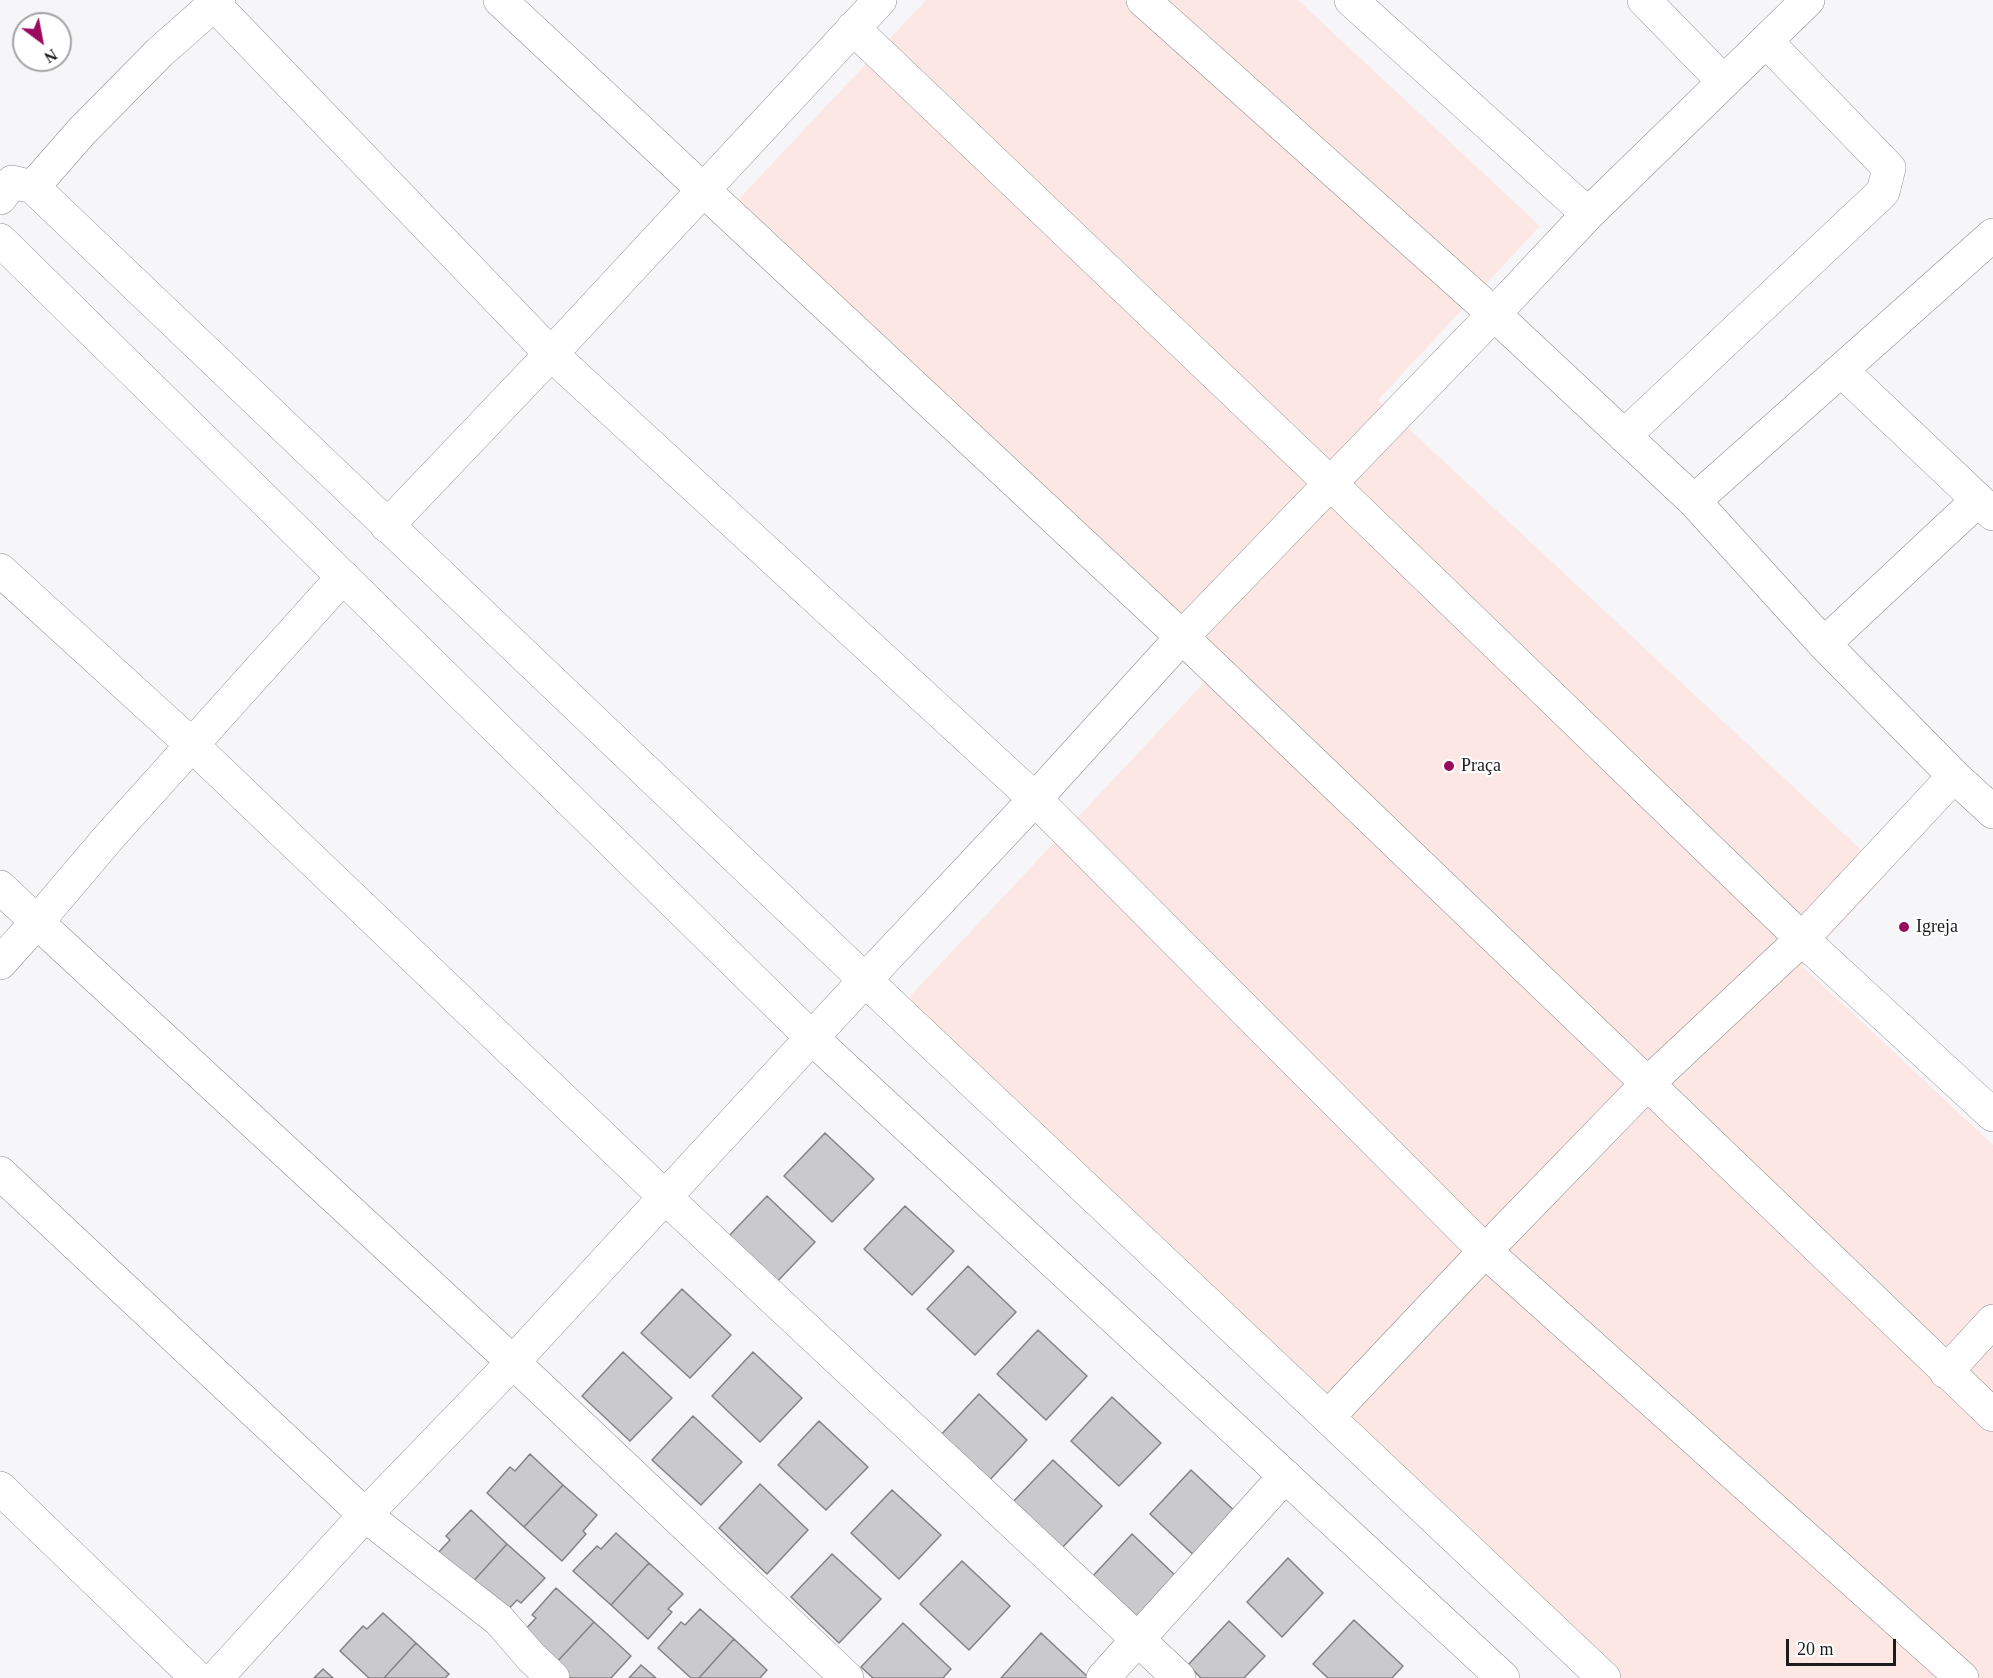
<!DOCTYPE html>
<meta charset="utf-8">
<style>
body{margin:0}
#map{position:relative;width:1993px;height:1678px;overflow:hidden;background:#f6f6f8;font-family:"Times New Roman",serif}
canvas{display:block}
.north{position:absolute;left:12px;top:12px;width:60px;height:60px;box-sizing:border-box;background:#fff;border:2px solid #a4a4a5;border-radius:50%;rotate:148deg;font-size:16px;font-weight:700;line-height:24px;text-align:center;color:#1c1c1d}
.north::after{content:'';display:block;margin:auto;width:21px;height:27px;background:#990a5d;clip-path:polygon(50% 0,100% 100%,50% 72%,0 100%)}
.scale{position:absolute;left:1786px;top:1639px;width:110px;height:27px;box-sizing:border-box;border:3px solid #1c1c1d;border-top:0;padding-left:8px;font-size:18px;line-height:21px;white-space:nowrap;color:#1c1c1d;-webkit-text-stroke:4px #fff;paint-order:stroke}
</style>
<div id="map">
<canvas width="1993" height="1678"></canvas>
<div class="north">N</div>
<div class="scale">20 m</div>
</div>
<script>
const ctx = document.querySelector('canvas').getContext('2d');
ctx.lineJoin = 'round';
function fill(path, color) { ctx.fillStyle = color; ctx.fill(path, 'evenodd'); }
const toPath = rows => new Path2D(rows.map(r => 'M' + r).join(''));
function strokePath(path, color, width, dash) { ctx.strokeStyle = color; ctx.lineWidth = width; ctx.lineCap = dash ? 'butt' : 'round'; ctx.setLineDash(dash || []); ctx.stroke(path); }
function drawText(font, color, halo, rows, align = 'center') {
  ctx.font = font + ' "Times New Roman",serif'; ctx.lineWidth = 4.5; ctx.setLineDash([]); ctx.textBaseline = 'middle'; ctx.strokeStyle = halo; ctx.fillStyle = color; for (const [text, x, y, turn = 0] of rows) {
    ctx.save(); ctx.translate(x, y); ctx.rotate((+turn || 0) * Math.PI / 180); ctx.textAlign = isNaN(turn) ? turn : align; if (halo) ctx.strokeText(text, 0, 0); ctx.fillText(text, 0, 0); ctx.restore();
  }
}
fill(toPath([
 [926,0,1298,0,1540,226,1378,400,1887,874,1802,966,1993,1145,1993,1678,1620,1678,900,1007,1228,657,738,200]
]), '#fce7e4');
const building = toPath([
 [825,1133,874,1179,832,1222,784,1176,825,1133],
 [767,1196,815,1242,774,1285,725,1240,767,1196],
 [905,1206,954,1251,912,1295,864,1249,905,1206],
 [968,1266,1016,1312,975,1355,927,1309,968,1266],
 [682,1289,731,1335,690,1378,641,1333,682,1289],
 [1038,1330,1087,1376,1046,1420,997,1374,1038,1330],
 [623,1352,672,1398,630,1441,582,1396,623,1352],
 [753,1352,802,1398,760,1442,712,1396,753,1352],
 [979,1394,1027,1440,986,1484,938,1438,979,1394],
 [1112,1397,1161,1443,1119,1486,1071,1441,1112,1397],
 [693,1416,742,1462,701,1505,652,1460,693,1416],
 [819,1421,868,1467,826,1510,778,1465,819,1421],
 [530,1454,563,1485,524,1527,487,1493,510,1467,515,1471,530,1454],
 [1053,1460,1102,1506,1060,1550,1011,1504,1053,1460],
 [1191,1470,1240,1516,1199,1560,1150,1514,1191,1470],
 [760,1484,808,1530,767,1574,719,1528,760,1484],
 [563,1485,597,1515,583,1531,586,1534,562,1561,524,1527,563,1485],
 [892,1490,941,1535,899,1579,851,1533,892,1490],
 [471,1510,507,1544,469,1586,436,1555,450,1540,446,1536,471,1510],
 [616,1533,649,1563,611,1605,573,1571,597,1546,601,1549,616,1533],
 [1132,1534,1180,1580,1139,1624,1091,1578,1132,1534],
 [507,1544,545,1578,521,1603,517,1600,502,1616,469,1586,507,1544],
 [832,1554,881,1599,839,1643,791,1597,832,1554],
 [1288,1558,1323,1593,1282,1637,1247,1602,1288,1558],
 [962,1561,1010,1606,969,1650,920,1604,962,1561],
 [649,1563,683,1594,668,1609,672,1612,648,1639,611,1605,649,1563],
 [556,1588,594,1622,555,1664,522,1633,536,1618,532,1615,556,1588],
 [700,1609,734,1639,699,1678,691,1678,658,1648,681,1622,685,1625,700,1609],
 [383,1613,416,1643,384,1678,369,1678,340,1651,363,1626,367,1629,383,1613],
 [1354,1620,1403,1666,1392,1678,1328,1678,1313,1664,1354,1620],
 [1229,1621,1265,1656,1244,1678,1201,1678,1188,1665,1229,1621],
 [594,1622,631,1656,611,1678,571,1678,555,1664,594,1622],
 [903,1623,951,1669,943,1678,873,1678,861,1667,903,1623],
 [1041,1633,1089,1678,1001,1678,1041,1633],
 [734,1639,767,1670,760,1678,699,1678,734,1639],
 [416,1643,449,1674,445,1678,384,1678,416,1643],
 [641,1665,656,1678,629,1678,641,1665],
 [323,1669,333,1678,314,1678,323,1669]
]);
fill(building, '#cacacc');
strokePath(building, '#838385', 1.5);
const minor = toPath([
 [210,0,551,354,1035,799,1485,1251,1962,1678],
 [500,0,1182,637,1993,1415],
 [1143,0,1494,314,1694,501,1824,644,1954,776],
 [1351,0,1588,214],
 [1644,0,1724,82],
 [853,28,1330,483,1802,939,1993,1115],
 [33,187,82,131,160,52,219,0],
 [1842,371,1993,514],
 [1624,436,1883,192,1889,168,1766,41],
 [1694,501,1993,235],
 [387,526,551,354,880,0],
 [0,570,192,745,665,1197,1179,1678],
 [1824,644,1978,500],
 [0,887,37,922,110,836,343,577],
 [0,963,37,922,513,1362,847,1678],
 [0,1173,365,1515,499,1620,531,1657,553,1678],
 [1946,1372,1993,1321],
 [1328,1417,1485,1251,1647,1084,1802,939,1954,776,1993,812],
 [0,1488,197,1678],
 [216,1678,365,1515,513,1362,865,980,1035,799,1182,637,1494,314,1588,214,1808,0],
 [1103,1678,1285,1476]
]);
const tertiary = toPath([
 [0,198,12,182,33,187,865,980,1604,1678],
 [0,240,812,1038,1503,1678]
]);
strokePath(minor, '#8e8f91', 34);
strokePath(tertiary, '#8e8f91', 34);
strokePath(minor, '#fff', 33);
strokePath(tertiary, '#fff', 33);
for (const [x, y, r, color] of [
 [1449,766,6,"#990a5d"],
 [1904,927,6,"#990a5d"]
]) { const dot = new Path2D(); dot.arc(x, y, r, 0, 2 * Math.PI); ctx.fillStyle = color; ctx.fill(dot); strokePath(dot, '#fff', 2); }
drawText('18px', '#1c1c1d', '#fff', [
 ["Praça",1461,766],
 ["Igreja",1916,927]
], 'left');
</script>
